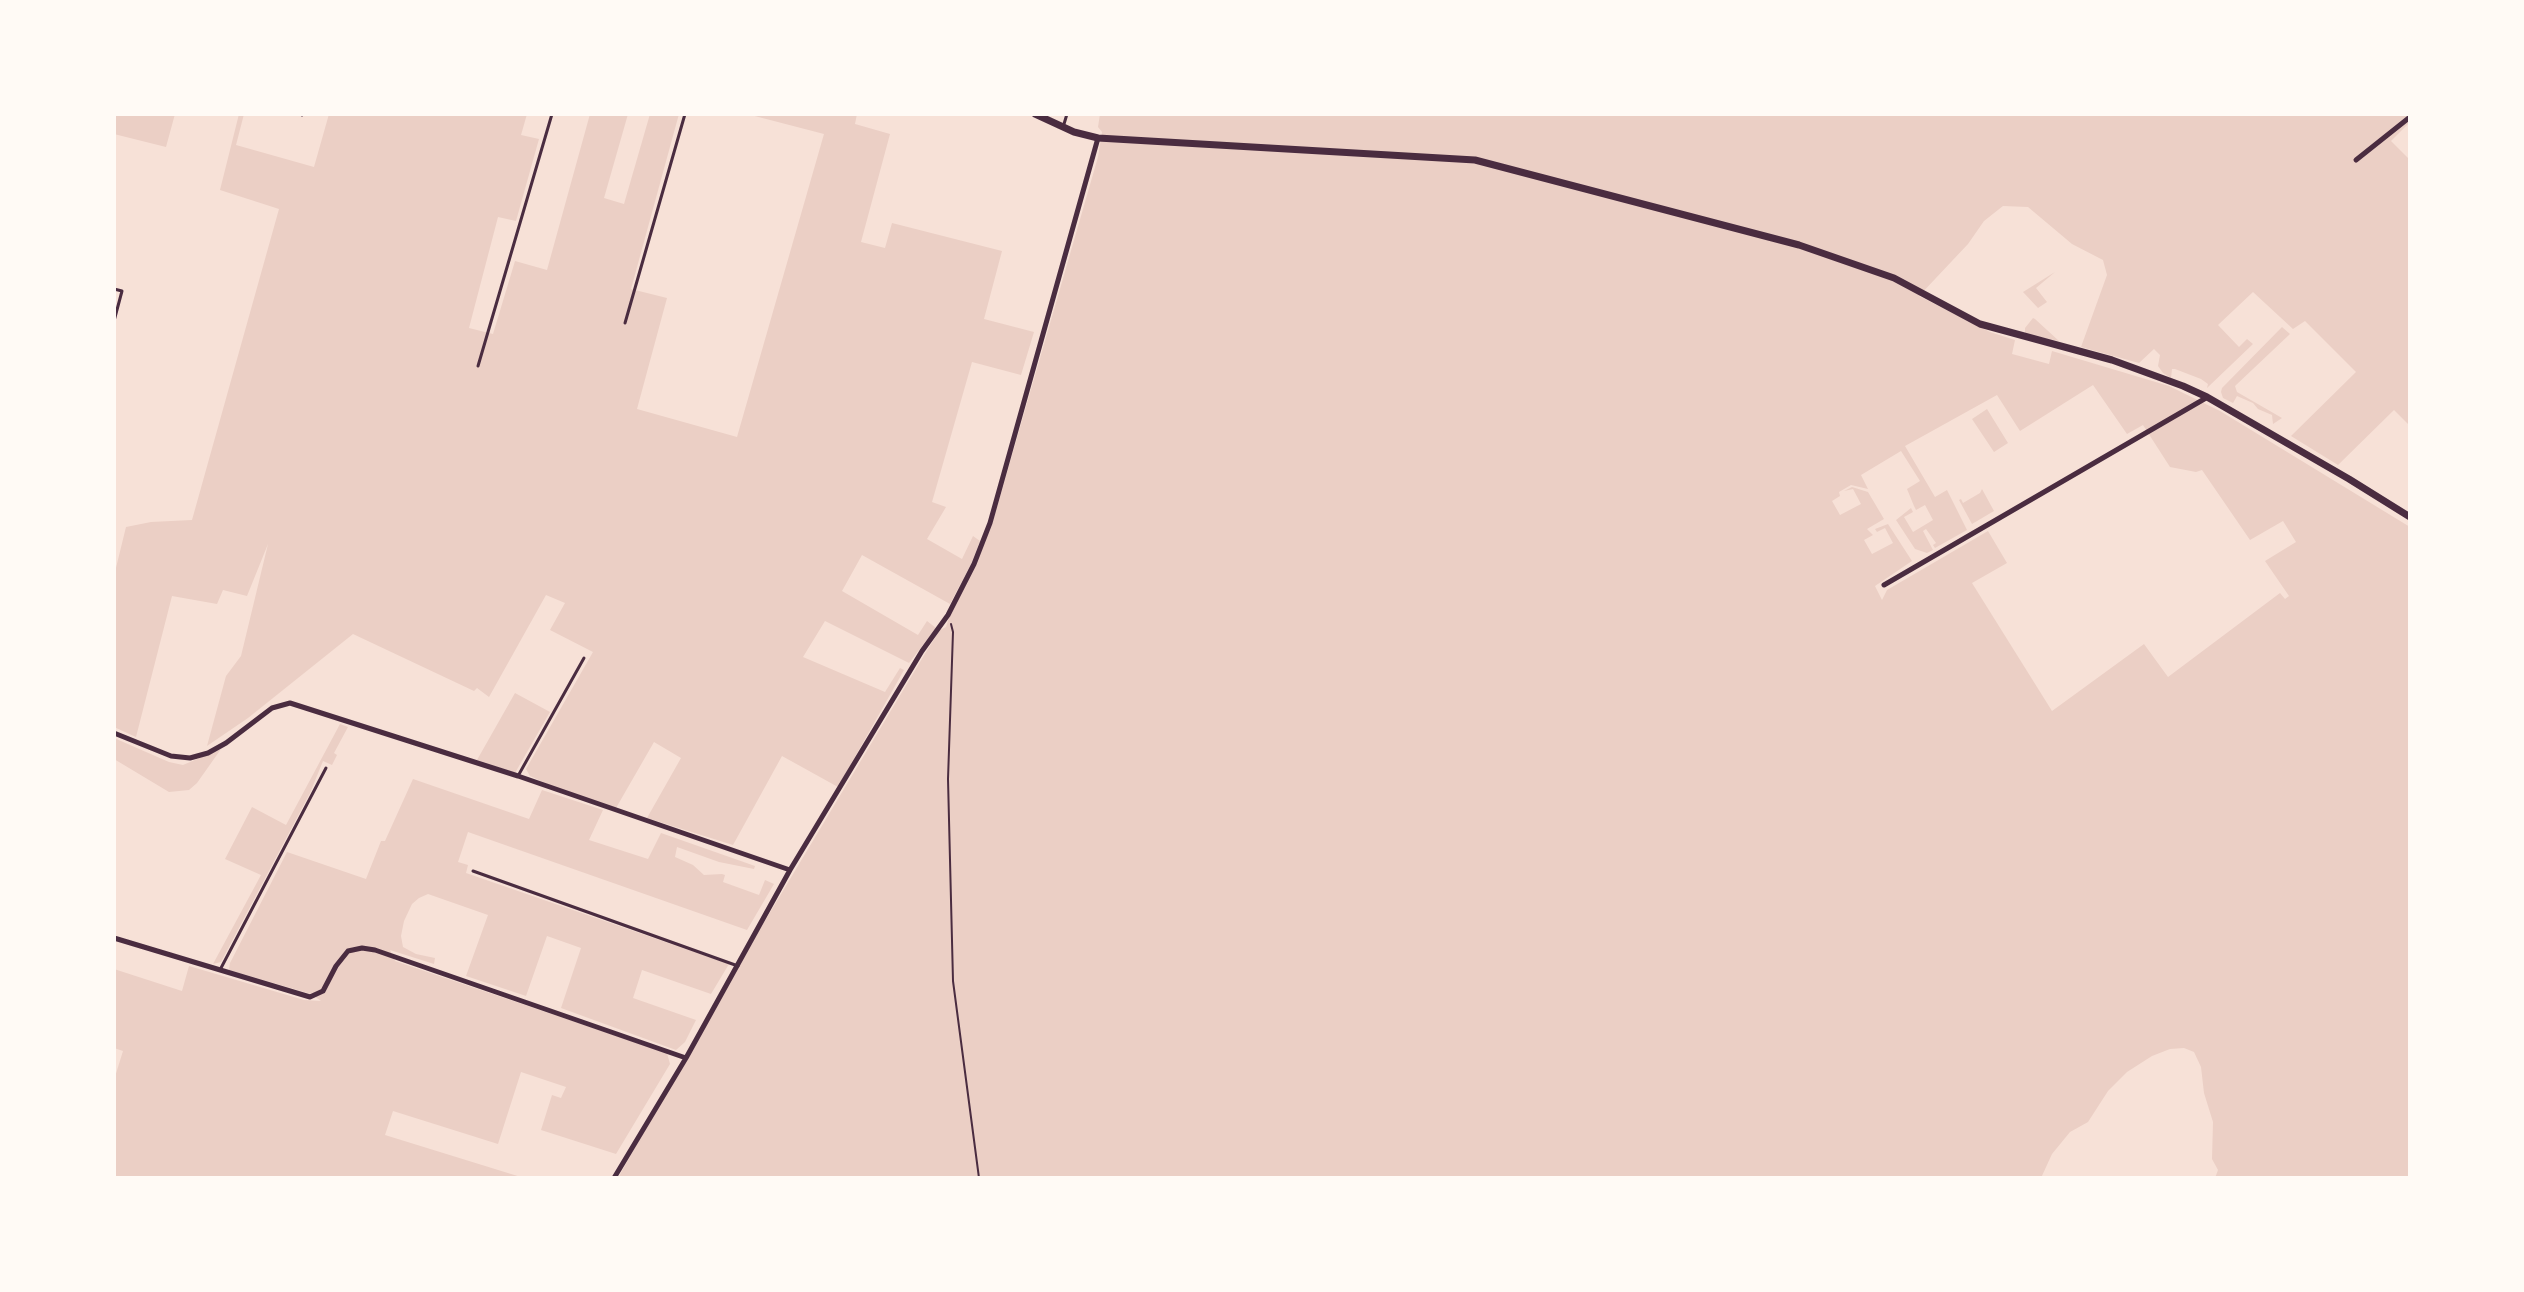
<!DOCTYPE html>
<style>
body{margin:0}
#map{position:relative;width:2524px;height:1292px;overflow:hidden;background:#f7e1d7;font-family:Manrope,sans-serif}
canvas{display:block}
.frame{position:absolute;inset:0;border:116px solid #fffaf5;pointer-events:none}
</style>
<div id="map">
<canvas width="2524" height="1292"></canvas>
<div class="frame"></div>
</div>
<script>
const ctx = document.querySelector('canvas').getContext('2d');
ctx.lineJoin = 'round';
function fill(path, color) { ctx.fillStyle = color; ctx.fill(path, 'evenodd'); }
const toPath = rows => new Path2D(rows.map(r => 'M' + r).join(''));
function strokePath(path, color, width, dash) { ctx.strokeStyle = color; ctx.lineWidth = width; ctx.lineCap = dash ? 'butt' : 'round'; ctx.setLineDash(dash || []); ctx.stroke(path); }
fill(toPath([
 [114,114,175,114,166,147,114,134],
 [239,114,244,114,236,145,314,167,329,114,527,114,521,135,539,139,516,221,498,217,469,328,493,334,515,261,547,270,590,114,628,114,604,198,624,204,650,114,679,114,631,289,667,298,637,409,737,437,824,134,747,114,857,114,855,124,890,134,861,242,885,248,892,223,1002,251,984,319,1034,332,1021,375,972,362,932,502,946,507,927,539,962,559,973,536,980,541,971,564,950,604,862,555,842,591,918,635,927,621,936,628,909,663,825,621,803,657,885,692,900,668,904,670,838,787,782,756,733,845,647,818,681,758,654,742,616,808,558,789,530,776,526,769,593,652,550,630,565,603,546,595,489,697,477,688,474,691,353,634,248,718,207,746,226,676,241,656,268,544,247,596,223,590,217,604,172,596,136,737,114,727,114,576,126,527,151,522,192,520,279,209,220,190],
 [1100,114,2410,114,2410,122,2391,141,2410,160,2410,426,2394,410,2338,465,2291,436,2356,372,2305,321,2293,329,2253,292,2218,325,2239,347,2247,339,2253,344,2207,388,2208,384,2201,379,2175,369,2172,369,2171,378,2163,373,2158,366,2160,355,2154,349,2139,363,2081,347,2107,275,2103,260,2072,244,2028,207,2003,206,1984,221,1968,244,1919,296,1990,332,2015,340,2012,354,2049,364,2052,351,2169,386,2220,411,2410,527,2410,1178,2215,1178,2218,1170,2212,1159,2213,1122,2204,1093,2201,1067,2194,1052,2184,1048,2170,1049,2152,1056,2127,1072,2108,1091,2088,1122,2070,1132,2052,1154,2041,1178,618,1178,714,1006,926,652,940,630,946,627,953,605,991,528,1098,157,1102,132,1098,127],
 [2093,385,2127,434,2143,425,2170,467,2196,472,2202,470,2250,540,2283,521,2296,542,2265,561,2289,596,2285,599,2280,593,2168,677,2144,644,2052,711,1972,583,2007,563,1988,531,1887,590,1882,600,1875,586,1912,561,1888,524,1875,529,1877,532,1885,528,1893,543,1872,554,1864,540,1873,535,1867,529,1884,519,1868,492,1852,487,1844,491,1853,489,1861,504,1840,515,1832,501,1840,496,1839,492,1851,485,1868,489,1861,475,1901,451,1920,481,1907,489,1914,506,1916,510,1925,505,1933,520,1913,532,1904,517,1913,512,1911,508,1896,520,1915,549,1927,553,1933,550,1923,531,1926,529,1936,543,1933,545,1935,548,1967,530,1947,490,1935,497,1905,446,1997,395,2020,431],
 [2055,272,2036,288,2047,302,2038,308,2023,292],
 [2033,318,2035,319,2059,341,2025,334,2025,328],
 [2282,327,2290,334,2235,386,2237,392,2282,418,2273,424,2272,415,2258,409,2253,403,2237,396,2233,403,2223,398,2221,392,2222,388],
 [1987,409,2008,443,1994,452,1972,419],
 [1982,489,1994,511,1972,524,1959,500,1961,499,1963,503,1980,493],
 [515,693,550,712,515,773,477,760],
 [340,724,348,727,334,753,337,755,332,765,323,761,310,793,221,962,213,964,261,875,225,859,252,807,286,825],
 [114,738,169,762,183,765,221,749,197,783,189,790,169,792,114,759],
 [413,779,529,819,542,790,603,810,589,840,648,859,661,833,755,866,754,869,719,862,677,847,675,857,693,865,704,875,722,874,725,875,723,882,759,895,765,880,774,884,747,930,468,832,458,862,468,865,466,873,729,964,711,994,642,970,633,998,696,1020,685,1042,676,1050,561,1008,581,948,547,936,526,996,466,976,488,915,428,894,419,898,412,904,404,921,401,936,403,947,416,954,435,958,434,964,390,950,395,961,667,1053,670,1064,616,1154,541,1130,552,1095,561,1098,566,1087,521,1072,498,1144,393,1111,385,1135,524,1178,114,1178,114,1080,123,1051,114,1048,114,969,182,991,189,966,304,1000,321,1001,311,994,229,970,230,963,287,852,366,879,381,841,385,841]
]), '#ebcfc5');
strokePath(toPath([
 [951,624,953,632,948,779,953,981,979,1178]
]), '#4a2c40', 2);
strokePath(toPath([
 [302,115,303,114],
 [1064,124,1067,114],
 [114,289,122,291,114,321],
 [625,323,685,114],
 [478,366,552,114],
 [518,776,584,658],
 [473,871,738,966],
 [221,968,326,768]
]), '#4a2c40', 3);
strokePath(toPath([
 [2356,160,2410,117],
 [1884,585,2206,398],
 [114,733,171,756,190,758,208,753,226,743,272,708,290,703,518,776,790,870],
 [114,938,310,997,323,991,336,966,348,951,362,948,375,950,686,1058],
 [614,1178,686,1058,790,870,922,651,948,615,974,564,990,523,1098,138]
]), '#4a2c40', 5);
strokePath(toPath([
 [1035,114,1074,132,1098,138,1475,160,1799,245,1894,278,1980,324,2112,360,2183,386,2207,397,2349,479,2410,517]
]), '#4a2c40', 7);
</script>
